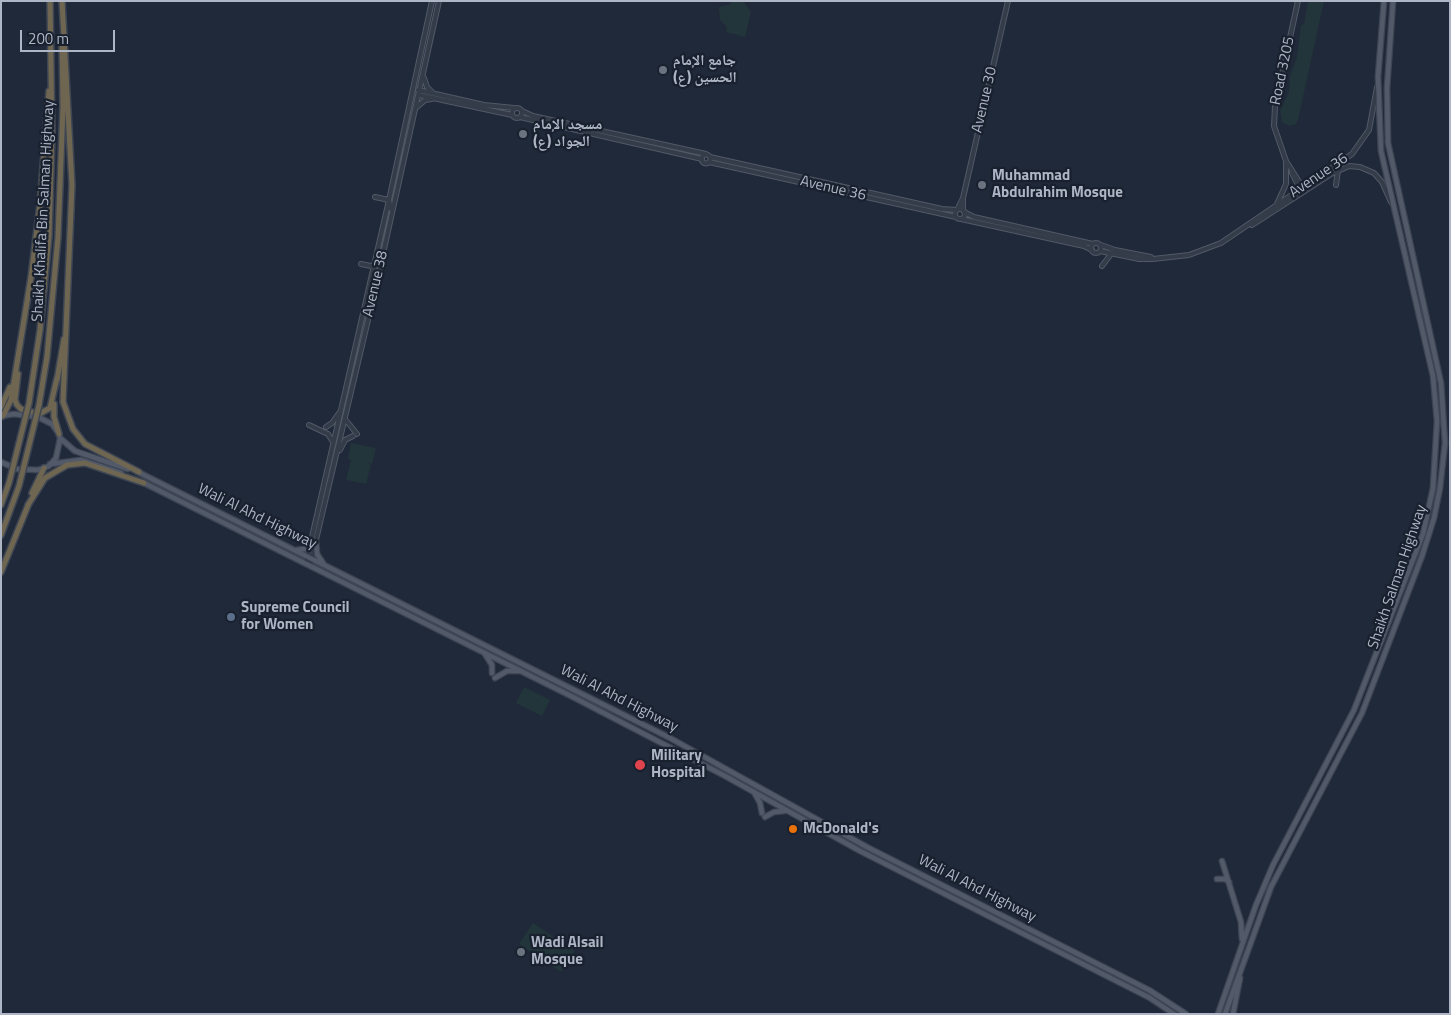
<!DOCTYPE html>
<meta charset="utf-8">
<style>
body{margin:0}
#map{position:relative;width:1451px;height:1015px;overflow:hidden;background:#202939;font-family:"Titillium Web",sans-serif}
canvas{display:block}
.frame{position:absolute;inset:0;border:2px solid #aeb6c6;pointer-events:none}
.scale{position:absolute;left:20px;top:30px;width:95px;height:22px;box-sizing:border-box;border:2px solid #aeb6c6;border-top:0;padding-left:6px;font-size:15px;line-height:18px;white-space:nowrap;color:#aeb6c6;-webkit-text-stroke:4px #19202e;paint-order:stroke}
</style>
<div id="map">
<canvas width="1451" height="1015"></canvas>
<div class="frame"></div>
<div class="scale">200 m</div>
</div>
<script>
const ctx = document.querySelector('canvas').getContext('2d');
ctx.lineJoin = 'round';
function fill(path, color) { ctx.fillStyle = color; ctx.fill(path, 'evenodd'); }
const toPath = rows => new Path2D(rows.map(r => 'M' + r).join(''));
function strokePath(path, color, width, dash) { ctx.strokeStyle = color; ctx.lineWidth = width; ctx.lineCap = dash ? 'butt' : 'round'; ctx.setLineDash(dash || []); ctx.stroke(path); }
function drawText(font, color, halo, rows, align = 'center') {
  ctx.font = font + ' "Titillium Web","Noto Naskh Arabic",sans-serif'; ctx.lineWidth = 4.5; ctx.setLineDash([]); ctx.textBaseline = 'middle'; ctx.strokeStyle = halo; ctx.fillStyle = color; for (const [text, x, y, turn = 0] of rows) {
    ctx.save(); ctx.translate(x, y); ctx.rotate((+turn || 0) * Math.PI / 180); ctx.textAlign = isNaN(turn) ? turn : align; if (halo) ctx.strokeText(text, 0, 0); ctx.fillText(text, 0, 0); ctx.restore();
  }
}
fill(toPath([
 [731,1,743,1,751,12,745,37,726,32,727,27,720,20,719,7,731,4],
 [1308,1,1324,1,1298,120,1296,124,1289,126,1282,122,1280,111,1289,92,1290,76,1297,57,1301,25,1304,24],
 [351,443,376,448,372,464,367,463,371,465,366,484,346,480,351,460,348,459],
 [524,687,550,700,542,716,516,703],
 [533,923,575,951,561,972,519,944]
]), '#22353a');
const minor = toPath([
 [1298,1,1275,106,1274,126,1286,161,1305,191],
 [424,78,427,87,433,93],
 [418,90,484,105,514,108],
 [419,95,512,115],
 [417,107,425,100,432,99],
 '512 113a5 5 0 1 1 10 0a5 5 0 1 1-10 0Z',
 [522,111,533,116,706,154],
 [520,117,702,159],
 '701.5 159a4.5 4.5 0 1 1 9 0a4.5 4.5 0 1 1-9 0Z',
 [710,157,942,209,957,210,963,198],
 [709,162,956,217],
 [1292,173,1301,191],
 [1336,185,1338,170],
 [375,197,389,200,391,209],
 [1277,204,1286,184,1286,163],
 '955 214a5 5 0 1 1 10 0a5 5 0 1 1-10 0Z',
 [963,210,963,198,1008,1],
 [964,212,974,217,1093,244],
 [961,219,1084,246,1092,250],
 [1252,225,1331,174,1349,166,1360,167,1374,173,1382,182,1391,202],
 '1091 248a5 5 0 1 1 10 0a5 5 0 1 1-10 0Z',
 [1101,245,1115,250,1151,257],
 [1100,251,1139,259,1153,259,1189,255,1221,243,1352,154,1369,130,1377,87],
 [361,264,371,266,375,270,372,295],
 [1102,266,1111,254],
 [345,419,357,434],
 [309,425,328,434,333,442],
 [326,427,332,423,340,412],
 [340,450,345,440,353,436],
 [306,563,389,200,432,1],
 [310,565,373,299,439,1]
]);
const major = toPath([
 [1,416,14,414,38,417,52,424,57,431],
 [60,438,75,451,128,469],
 [1,462,17,469,38,470,49,466,56,458,60,439],
 [50,464,81,460,121,473],
 [136,471,670,738,867,847,1149,990,1186,1014],
 [142,482,573,697,725,776,860,851,1150,998,1174,1014],
 [316,542,317,554,323,563],
 [297,550,305,549,312,541],
 [485,654,492,665,492,673],
 [495,678,507,671,519,671],
 [755,794,760,803,762,813],
 [765,817,774,812,784,811],
 [1222,861,1241,922,1242,939],
 [1217,879,1225,879,1229,882],
 [1218,1014,1256,905,1273,865,1354,710,1423,534,1433,488,1437,421,1433,376,1381,151,1378,77,1384,1],
 [1225,1014,1271,887,1362,713,1422,556,1434,518,1440,488,1445,443,1441,383,1388,143,1387,88,1393,1],
 [1233,1014,1240,978]
]);
const highway = toPath([
 [62,1,72,185,63,402,73,429,85,444,139,472],
 [18,374,15,400,17,405,21,409,39,414,50,408,57,378],
 [57,380,64,339],
 [29,403,40,330,49,236,52,134,50,1],
 [54,404,54,417,59,434],
 [39,405,47,357,58,237,63,107,62,40],
 [1,407,10,387],
 [3,416,11,400,31,277,40,205,49,91],
 [32,493,44,468],
 [1,505,9,483],
 [28,505,45,478,67,465,85,463,144,483],
 [1,535,19,486],
 [1,572,29,503]
]);
strokePath(minor, '#515967', 6);
strokePath(major, '#3d4453', 7);
strokePath(highway, '#3e4654', 8);
strokePath(minor, '#343b49', 4);
strokePath(major, '#525a69', 4.5);
strokePath(highway, '#6f6651', 5);
const highwayBridge = toPath([
 [9,483,29,403],
 [19,486,39,405]
]);
strokePath(highwayBridge, '#3e4654', 8, []);
strokePath(highwayBridge, '#6f6651', 5);
for (const [x, y, r, color] of [
 [663,70,5,"#6b7280"],
 [523,134,5,"#6b7280"],
 [982,185,5,"#6b7280"],
 [231,617,5,"#5c6f8a"],
 [640,765,6,"#e0444e"],
 [793,829,5,"#e8710a"],
 [521,952,5,"#6b7280"]
]) { const dot = new Path2D(); dot.arc(x, y, r, 0, 2 * Math.PI); ctx.fillStyle = color; ctx.fill(dot); strokePath(dot, '#19202e', 2); }
drawText('bold 15px', '#aeb6c6', '#19202e', [
 ["جامع الإمام",673,61],
 ["الحسين (ع)",673,78],
 ["مسجد الإمام",533,125],
 ["الجواد (ع)",533,142],
 ["Muhammad",992,176],
 ["Abdulrahim Mosque",992,193],
 ["Supreme Council",241,608],
 ["for Women",241,625],
 ["Military",651,756],
 ["Hospital",651,773],
 ["McDonald's",803,829],
 ["Wadi Alsail",531,943],
 ["Mosque",531,960]
], 'left');
drawText('15px', '#aeb6c6', '#19202e', [
 ["Road 3205",1283,71,-78],
 ["Avenue 30",985,100,-77],
 ["Avenue 36",1319,176,-34],
 ["Avenue 36",833,189,13],
 ["Shaikh Khalifa Bin Salman Highway",44,211,-87],
 ["Avenue 38",376,284,-77],
 ["Wali Al Ahd Highway",257,517,26],
 ["Shaikh Salman Highway",1398,577,-71],
 ["Wali Al Ahd Highway",619,699,27],
 ["Wali Al Ahd Highway",977,889,27]
]);
</script>
